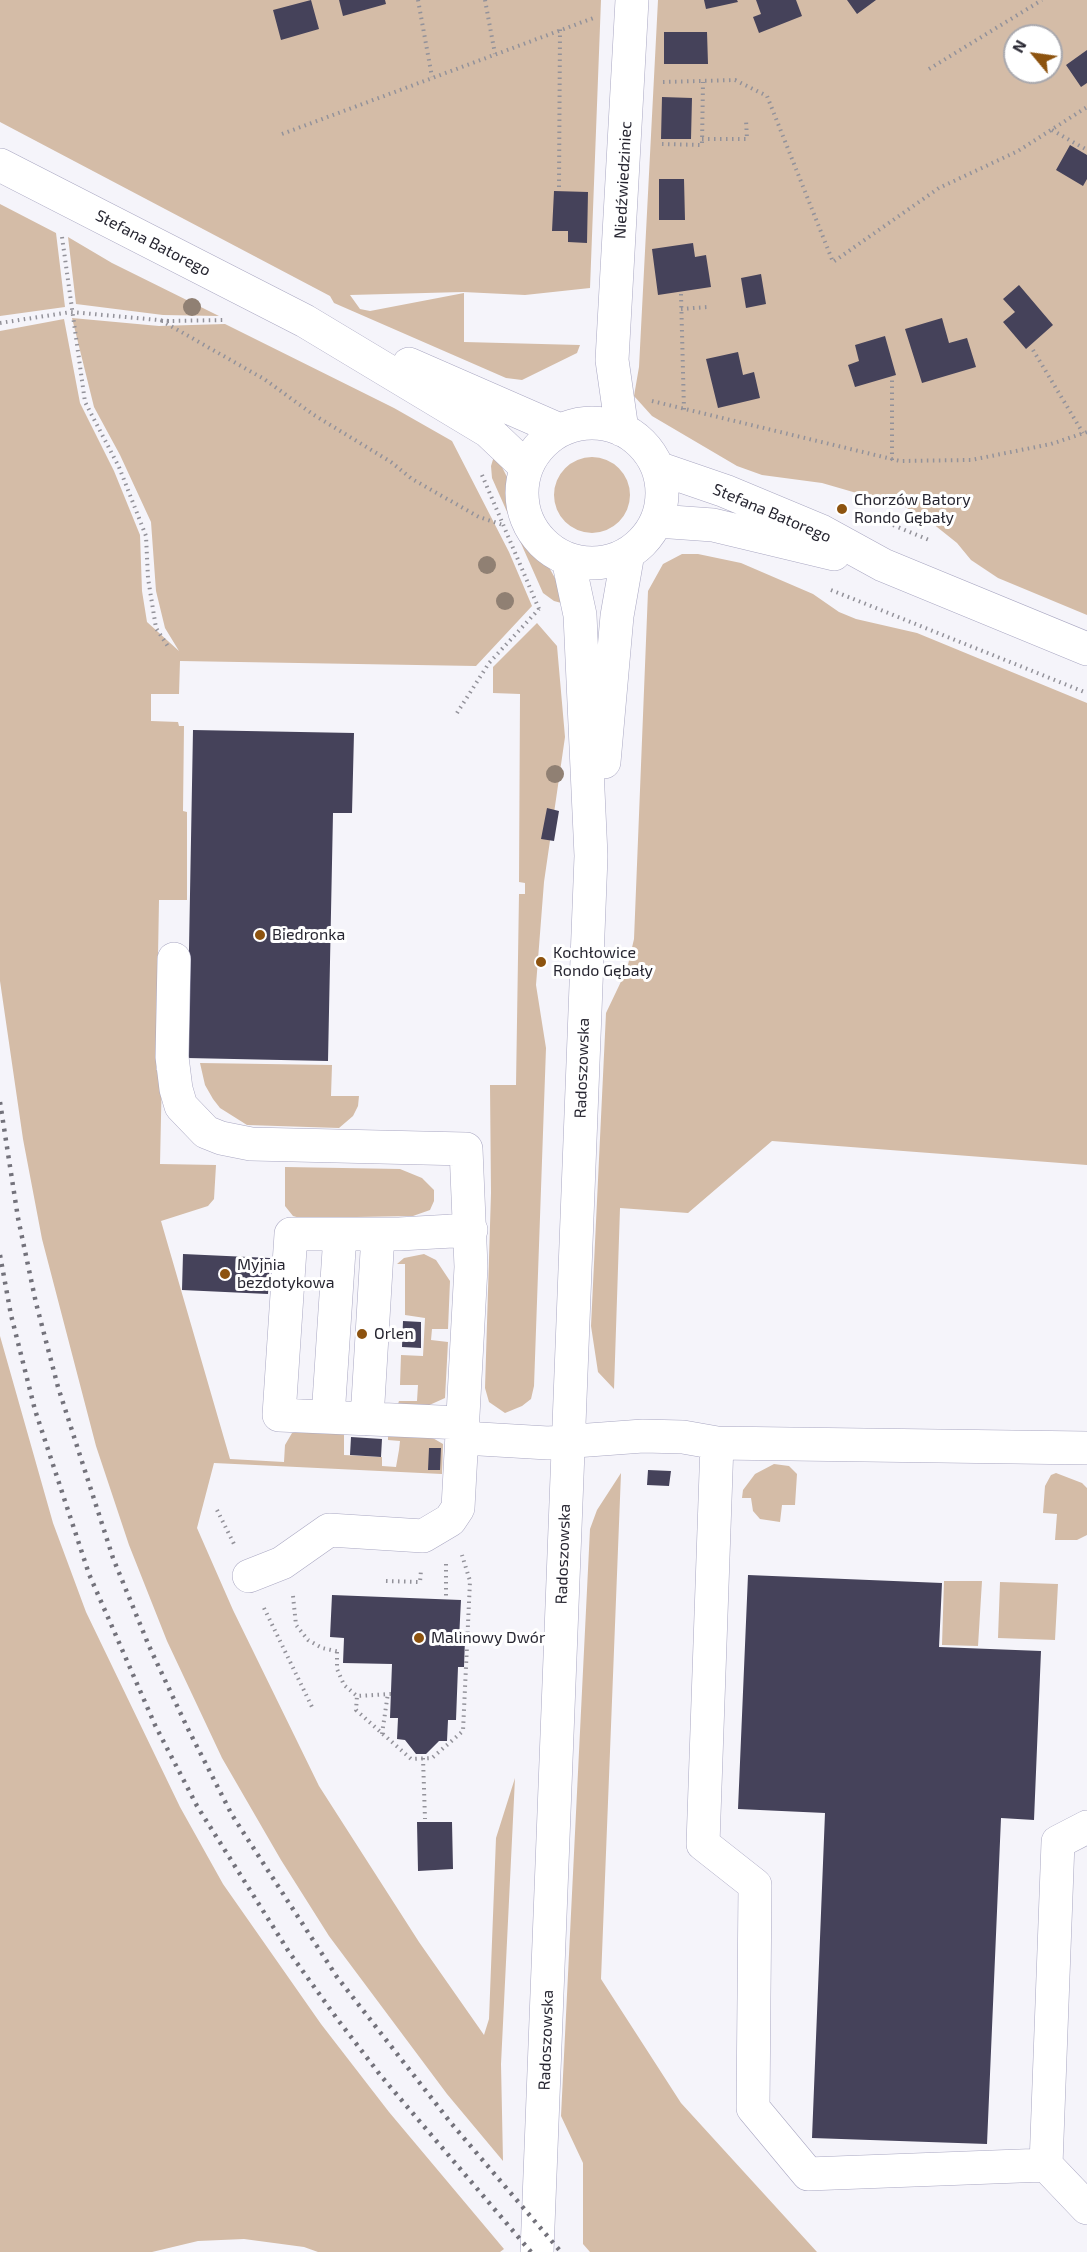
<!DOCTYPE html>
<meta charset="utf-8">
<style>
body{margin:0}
#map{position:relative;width:1087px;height:2252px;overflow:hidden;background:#f5f4fa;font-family:"Exo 2",sans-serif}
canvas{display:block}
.north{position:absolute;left:1003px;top:24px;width:60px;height:60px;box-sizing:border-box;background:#fff;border:2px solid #a9a8ad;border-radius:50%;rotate:299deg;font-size:16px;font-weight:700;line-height:24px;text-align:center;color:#272631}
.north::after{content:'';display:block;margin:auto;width:21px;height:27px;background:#8d530f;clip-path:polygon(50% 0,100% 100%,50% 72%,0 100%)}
</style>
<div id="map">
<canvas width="1087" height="2252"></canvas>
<div class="north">N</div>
</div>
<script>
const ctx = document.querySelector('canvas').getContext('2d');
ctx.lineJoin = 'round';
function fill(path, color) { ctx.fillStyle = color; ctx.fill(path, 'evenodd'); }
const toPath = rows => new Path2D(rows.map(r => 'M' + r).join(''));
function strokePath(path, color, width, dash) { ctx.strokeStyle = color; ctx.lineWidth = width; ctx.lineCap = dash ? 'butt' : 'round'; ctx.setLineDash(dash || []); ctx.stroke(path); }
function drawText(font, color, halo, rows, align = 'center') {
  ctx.font = font + ' "Exo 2",sans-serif'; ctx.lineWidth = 6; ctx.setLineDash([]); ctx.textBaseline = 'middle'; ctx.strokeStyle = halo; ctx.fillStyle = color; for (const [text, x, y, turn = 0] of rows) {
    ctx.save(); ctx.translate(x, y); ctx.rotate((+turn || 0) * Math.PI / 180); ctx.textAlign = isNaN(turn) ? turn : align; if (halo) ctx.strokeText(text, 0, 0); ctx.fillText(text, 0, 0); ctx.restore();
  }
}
fill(toPath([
 [0,0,601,0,590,288,525,295,463,292,350,295,360,309,370,311,464,293,464,342,580,345,577,353,522,380,506,378,334,303,330,296,0,122],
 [658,0,1087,0,1087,615,998,578,971,560,957,543,927,519,905,507,822,483,762,475,737,466,652,416,634,396,639,367],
 [1015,36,1051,36,1051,72,1015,72],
 [0,204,56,233,65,307,0,316],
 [68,237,112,263,219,316,163,315,76,304],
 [72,318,159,326,225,324,394,408,452,441,509,552,532,606,476,666,180,661,179,694,151,694,151,721,178,722,179,726,184,726,183,811,187,812,187,900,159,900,156,1070,162,1071,160,1164,216,1165,214,1199,208,1206,161,1221,230,1459,284,1462,285,1445,292,1433,298,1431,344,1433,344,1455,382,1457,382,1466,396,1467,399,1450,400,1441,388,1440,388,1434,431,1437,443,1444,442,1474,214,1463,197,1528,233,1610,319,1786,419,1942,484,2035,489,2019,496,1838,515,1778,501,2064,503,2161,447,2094,329,1936,281,1860,222,1758,167,1641,129,1545,96,1446,42,1239,23,1139,0,981,0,331,64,319,80,403,114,471,140,535,142,591,147,622,179,651,165,628,156,591,151,522,120,455,94,407],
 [495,453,510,483,514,519,519,530,534,552,546,562,560,587,565,604,554,601,543,593,492,478,491,466],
 '554 495a38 38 0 1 1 76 0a38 38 0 1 1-76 0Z',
 [682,554,698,554,741,563,813,594,839,612,856,619,917,633,1087,703,1087,1165,772,1141,688,1213,620,1208,614,1389,598,1372,591,1326,606,1013,627,969,634,939,648,591,663,564],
 [537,623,557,646,565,737,544,882,536,985,546,1048,534,1386,531,1399,522,1406,505,1413,489,1402,485,1388,491,1193,490,1085,516,1085,519,894,525,894,525,883,519,882,520,694,493,693,493,667],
 [200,1063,332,1065,331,1096,359,1096,358,1106,353,1116,339,1128,247,1125,220,1108,213,1099,205,1085],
 [285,1167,400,1169,422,1178,434,1190,434,1201,430,1210,413,1216,300,1218,293,1216,285,1206],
 [424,1254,436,1260,450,1281,448,1329,432,1329,431,1340,448,1342,445,1398,425,1407,398,1404,399,1401,417,1401,418,1385,400,1385,401,1355,423,1356,425,1318,405,1315,405,1264,397,1264,404,1258],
 [0,1336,53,1523,86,1612,180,1807,223,1884,321,2024,389,2112,504,2249,500,2252,318,2252,304,2247,244,2239,198,2241,152,2252,0,2252],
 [774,1464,789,1466,797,1474,795,1505,782,1505,780,1522,760,1519,753,1511,751,1498,742,1498,743,1490,755,1474],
 [621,1473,601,1979,681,2103,817,2252,590,2252,583,2244,583,2163,561,2116,590,1529,597,1510],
 [1056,1473,1082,1483,1087,1488,1087,1535,1077,1540,1055,1540,1057,1514,1043,1513,1045,1486,1051,1475],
 [944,1581,982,1581,978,1646,942,1645],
 [1000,1582,1058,1584,1055,1640,998,1638]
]), '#d4bca7');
fill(toPath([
 [311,0,319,29,281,40,273,10],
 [339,0,385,0,386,4,343,16],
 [704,0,737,0,738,2,706,9],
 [756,0,796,0,802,16,759,33,753,17,761,14],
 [847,0,876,0,857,14],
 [664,32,707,32,708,64,664,64],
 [1087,50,1087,83,1081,87,1066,65],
 [662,97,692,98,691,139,661,139],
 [1070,145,1087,155,1087,179,1083,186,1056,170],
 [659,179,684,179,685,220,659,220],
 [554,191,588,192,587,243,568,242,568,231,552,231],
 [693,243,695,257,706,255,711,287,658,295,652,249],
 [761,274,766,304,746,308,741,278],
 [1019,285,1053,325,1026,349,1003,322,1015,312,1003,299],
 [942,318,949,343,967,338,976,367,922,383,905,329],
 [885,336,896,375,855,387,848,365,859,361,855,345],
 [738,352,743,375,754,372,760,398,718,408,706,359],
 [193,730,354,733,352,813,333,813,328,1061,187,1058],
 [547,808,559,811,554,841,541,839],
 [183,1254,270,1258,268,1294,182,1290],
 [403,1321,421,1322,421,1348,402,1347],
 [351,1437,382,1439,381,1457,350,1455],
 [429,1448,441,1448,440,1470,428,1470],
 [648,1470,671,1471,669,1486,647,1485],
 [748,1575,942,1583,939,1647,1041,1651,1034,1820,1001,1818,987,2144,812,2138,825,1813,738,1809],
 [332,1595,461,1600,459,1639,465,1639,464,1667,458,1667,456,1720,448,1720,447,1741,439,1741,426,1754,416,1754,405,1740,397,1739,398,1718,390,1718,392,1664,343,1663,344,1638,330,1637],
 [417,1822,452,1822,453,1869,418,1871]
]), '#45425a');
const minor = toPath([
 [0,165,305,321,488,431,526,467],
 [409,364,560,430],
 '522 493a70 70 0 1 1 140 0a70 70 0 1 1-140 0Z',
 [622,430,612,360,632,0],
 [658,468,725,491,821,531,883,565,1087,649],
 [657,521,713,525,834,554],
 [604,762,617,616,628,553],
 [174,959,172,1057,176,1089,181,1106,206,1132,221,1138,251,1144,466,1149,471,1267,458,1508,450,1520,423,1536,329,1530,282,1563,249,1576],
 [328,1417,340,1235],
 [367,1419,378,1235],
 [463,1423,279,1415,291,1234,399,1234,471,1230],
 [463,1438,548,1443,643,1436,683,1437,717,1443,1087,1448],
 [717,1443,703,1844,755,1885,753,2108,808,2174,1046,2165],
 [1087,1827,1058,1842,1046,2165,1087,2208],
 [537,2252,591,856,580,615,568,559]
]);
strokePath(minor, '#a9a7c2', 34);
strokePath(toPath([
 [418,0,432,77],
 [485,0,495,54],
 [929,69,1042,0],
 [663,82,735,80,767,96,833,262,939,188,1018,151,1087,107],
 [1052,130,1087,150],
 [282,134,596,17],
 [702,139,747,139,746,120],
 [662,144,702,145,703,82],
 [559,187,560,29],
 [62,237,85,402,119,467,146,536,148,578,156,628,169,648],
 [681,294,684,410],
 [681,309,708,307],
 [169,321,162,321,264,379,314,415,391,462,412,479,479,517,503,525],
 [0,323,71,312,169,321,224,320],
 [1033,350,1083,433],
 [652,401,900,461,971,460,1051,444,1087,432],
 [892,460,892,379],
 [482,475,539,609,543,609],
 [871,516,929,540],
 [831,590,1087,693],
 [457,713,489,663,539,609],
 [217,1510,234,1544],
 [446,1564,446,1599],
 [386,1581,420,1582,421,1570],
 [293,1596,296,1625,308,1640,322,1648,340,1652],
 [264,1608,313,1709],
 [337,1652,337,1669,344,1685,357,1696],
 [391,1694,357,1696,356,1710,411,1759,432,1758,463,1731,470,1581,462,1555],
 [382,1734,388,1693],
 [423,1758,425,1819]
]), '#93929a', 4, [1.5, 4.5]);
strokePath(minor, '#fff', 33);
strokePath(toPath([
 [0,1102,18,1218,36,1303,58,1387,113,1558,149,1646,187,1727,232,1815,337,1977,451,2123,561,2252],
 [0,1255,11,1315,35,1410,89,1574,155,1725,197,1806,289,1952,338,2020,381,2076,531,2252]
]), '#73727b', 4.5, [3, 6]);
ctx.fillStyle = '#908073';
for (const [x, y] of [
 [192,307],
 [487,565],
 [505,601],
 [555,774]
]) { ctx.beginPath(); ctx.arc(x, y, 9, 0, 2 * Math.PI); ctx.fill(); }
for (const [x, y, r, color] of [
 [842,509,6,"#8d530f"],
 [260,935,6,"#8d530f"],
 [541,962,6,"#8d530f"],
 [225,1274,6,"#8d530f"],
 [362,1334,6,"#8d530f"],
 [419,1638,6,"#8d530f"]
]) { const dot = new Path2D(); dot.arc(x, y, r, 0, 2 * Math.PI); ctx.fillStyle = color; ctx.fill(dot); strokePath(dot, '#fff', 2); }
drawText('16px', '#272631', '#fff', [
 ["Niedźwiedziniec",623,180,-87],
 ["Stefana Batorego",153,243,27],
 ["Stefana Batorego",772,513,23],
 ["Radoszowska",582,1068,-88],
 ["Radoszowska",563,1554,-88],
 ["Radoszowska",546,2040,-88]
]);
drawText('16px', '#272631', '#fff', [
 ["Chorzów Batory",854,500],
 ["Rondo Gębały",854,518],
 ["Biedronka",272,935],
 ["Kochłowice",553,953],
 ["Rondo Gębały",553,971],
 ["Myjnia",237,1265],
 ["bezdotykowa",237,1283],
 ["Orlen",374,1334],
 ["Malinowy Dwór",431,1638]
], 'left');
</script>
